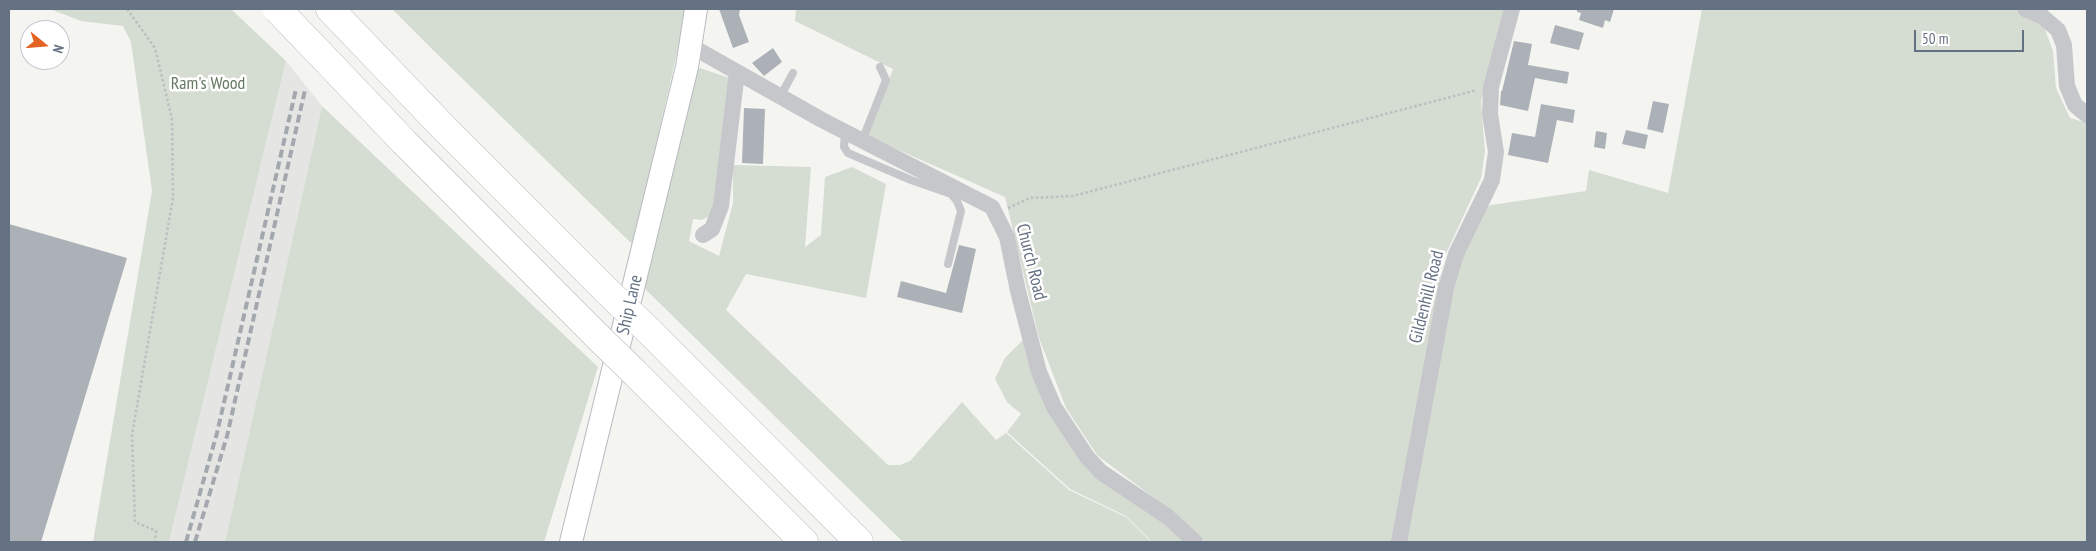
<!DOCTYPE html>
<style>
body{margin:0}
#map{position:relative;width:2096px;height:551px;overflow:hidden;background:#f4f5f1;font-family:"PT Sans Narrow",sans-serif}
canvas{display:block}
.frame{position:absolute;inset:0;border:10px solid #647182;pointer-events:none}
.north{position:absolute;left:20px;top:20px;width:50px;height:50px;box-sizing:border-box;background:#fff;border:1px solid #c1c6cd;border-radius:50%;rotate:107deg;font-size:14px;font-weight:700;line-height:20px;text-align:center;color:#647182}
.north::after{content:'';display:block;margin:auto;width:18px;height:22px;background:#e36422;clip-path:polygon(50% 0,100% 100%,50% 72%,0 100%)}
.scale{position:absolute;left:1914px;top:30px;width:110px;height:22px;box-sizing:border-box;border:2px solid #647182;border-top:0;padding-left:6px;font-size:15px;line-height:18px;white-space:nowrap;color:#647182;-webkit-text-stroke:4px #fff;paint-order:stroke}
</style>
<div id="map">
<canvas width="2096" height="551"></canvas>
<div class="frame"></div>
<div class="north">N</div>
<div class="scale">50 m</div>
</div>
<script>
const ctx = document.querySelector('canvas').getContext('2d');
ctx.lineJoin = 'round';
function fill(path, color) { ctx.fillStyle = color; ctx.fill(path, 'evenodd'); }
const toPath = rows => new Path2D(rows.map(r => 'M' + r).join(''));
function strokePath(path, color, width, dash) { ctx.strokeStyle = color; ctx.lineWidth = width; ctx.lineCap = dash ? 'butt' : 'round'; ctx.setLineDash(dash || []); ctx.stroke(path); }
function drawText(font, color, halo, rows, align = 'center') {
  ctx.font = font + ' "PT Sans Narrow",sans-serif'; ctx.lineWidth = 5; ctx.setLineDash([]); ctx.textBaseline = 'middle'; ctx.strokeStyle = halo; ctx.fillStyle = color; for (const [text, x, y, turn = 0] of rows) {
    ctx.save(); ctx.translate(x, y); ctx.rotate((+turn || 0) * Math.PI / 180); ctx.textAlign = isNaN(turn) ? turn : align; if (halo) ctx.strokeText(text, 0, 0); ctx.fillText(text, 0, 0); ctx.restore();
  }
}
fill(toPath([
 [286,61,322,106,225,542,169,542]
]), '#e5e6e4');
fill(toPath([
 [50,9,231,9,286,61,169,542,93,542,152,191,131,42,123,26,81,21],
 [392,9,687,9,633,245,434,51],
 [796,9,1507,9,1481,101,1485,152,1481,178,1444,258,1392,542,1205,542,1178,516,1097,455,1066,408,1039,338,1005,197,867,136,893,69,795,21],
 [1702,9,2014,9,2044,27,2053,51,2056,88,2070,118,2087,123,2087,542,1400,542,1447,288,1479,212,1491,205,1586,191,1589,170,1668,193],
 [700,68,732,79,713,215,701,220,693,219,689,241,719,256,733,203,733,165,811,167,805,247,821,235,825,177,852,167,886,184,866,298,746,274,726,310,888,465,900,465,910,461,962,402,996,440,1006,433,1069,490,1126,517,1151,542,903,542,637,281,692,79],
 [322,106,598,367,544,542,225,542],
 [1029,334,1086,458,1194,542,1152,542,1126,516,1070,489,1007,432,1021,414,1007,402,995,379,1005,358]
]), '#d5dcd2');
fill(toPath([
 [719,9,740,9,739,15,749,42,733,48],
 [1577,9,1614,9,1610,22,1605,20,1603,28,1579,20,1581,13,1577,12],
 [1555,25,1584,33,1579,50,1550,43],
 [1514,41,1532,44,1528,65,1569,72,1567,84,1535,78,1528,111,1500,105,1501,91,1502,91],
 [773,48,782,62,764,76,752,63],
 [1653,101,1669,104,1663,133,1647,129],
 [1541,104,1575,110,1573,123,1557,120,1548,163,1508,155,1512,133,1535,137],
 [744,108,765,109,763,164,742,163],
 [1626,130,1648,135,1645,149,1622,144],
 [1596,131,1607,133,1605,149,1594,147],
 [9,224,127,258,41,542,9,542],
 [959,245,976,249,962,313,897,297,901,281,946,293]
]), '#abb1b7');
const secondary = toPath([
 [571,542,687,67,696,9]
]);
const highway = toPath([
 [330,9,442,126,610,294],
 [328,62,404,142,598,337],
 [648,330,859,542],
 [636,374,804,542]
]);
strokePath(secondary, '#b7babf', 24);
strokePath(highway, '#b5b7bb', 29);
strokePath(toPath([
 [127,9,155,48,172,119,173,198,132,435,135,522,156,531,155,542],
 [1008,208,1030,198,1073,196,1477,90]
]), '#bcbec0', 2.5, [2.5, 2.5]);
strokePath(toPath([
 [780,97,793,73],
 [845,132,844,147,848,153,911,180,951,194,957,201,961,211,948,264],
 [862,141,886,80,880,67]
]), '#c5c7cb', 8);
strokePath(toPath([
 [2025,9,2043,17,2058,30,2064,45,2067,86,2075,105,2087,115],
 [691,46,822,120,992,207,1007,237,1018,291,1039,372,1054,407,1087,457,1101,472,1168,517,1195,542],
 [703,235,712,229,721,206,737,72],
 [1399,542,1446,288,1456,254,1492,180,1496,152,1490,114,1491,87,1512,9]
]), '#c5c7cb', 16);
strokePath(secondary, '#fff', 22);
strokePath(highway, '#fff', 28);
strokePath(toPath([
 [186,542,217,433,296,89],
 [195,542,227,436,305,90]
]), '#a3a7ae', 4, [8, 4]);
const highwayBridge = toPath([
 [277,9,328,62],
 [610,294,648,330],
 [598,337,636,374]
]);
strokePath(highwayBridge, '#b5b7bb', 29, []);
strokePath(highwayBridge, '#fff', 28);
drawText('18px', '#647962', '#fff', [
 ["Ram's Wood",208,84]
]);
drawText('18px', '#647182', '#fff', [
 ["Church Road",1031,262,76],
 ["Gildenhill Road",1427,297,-76],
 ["Ship Lane",630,305,-77]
]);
</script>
